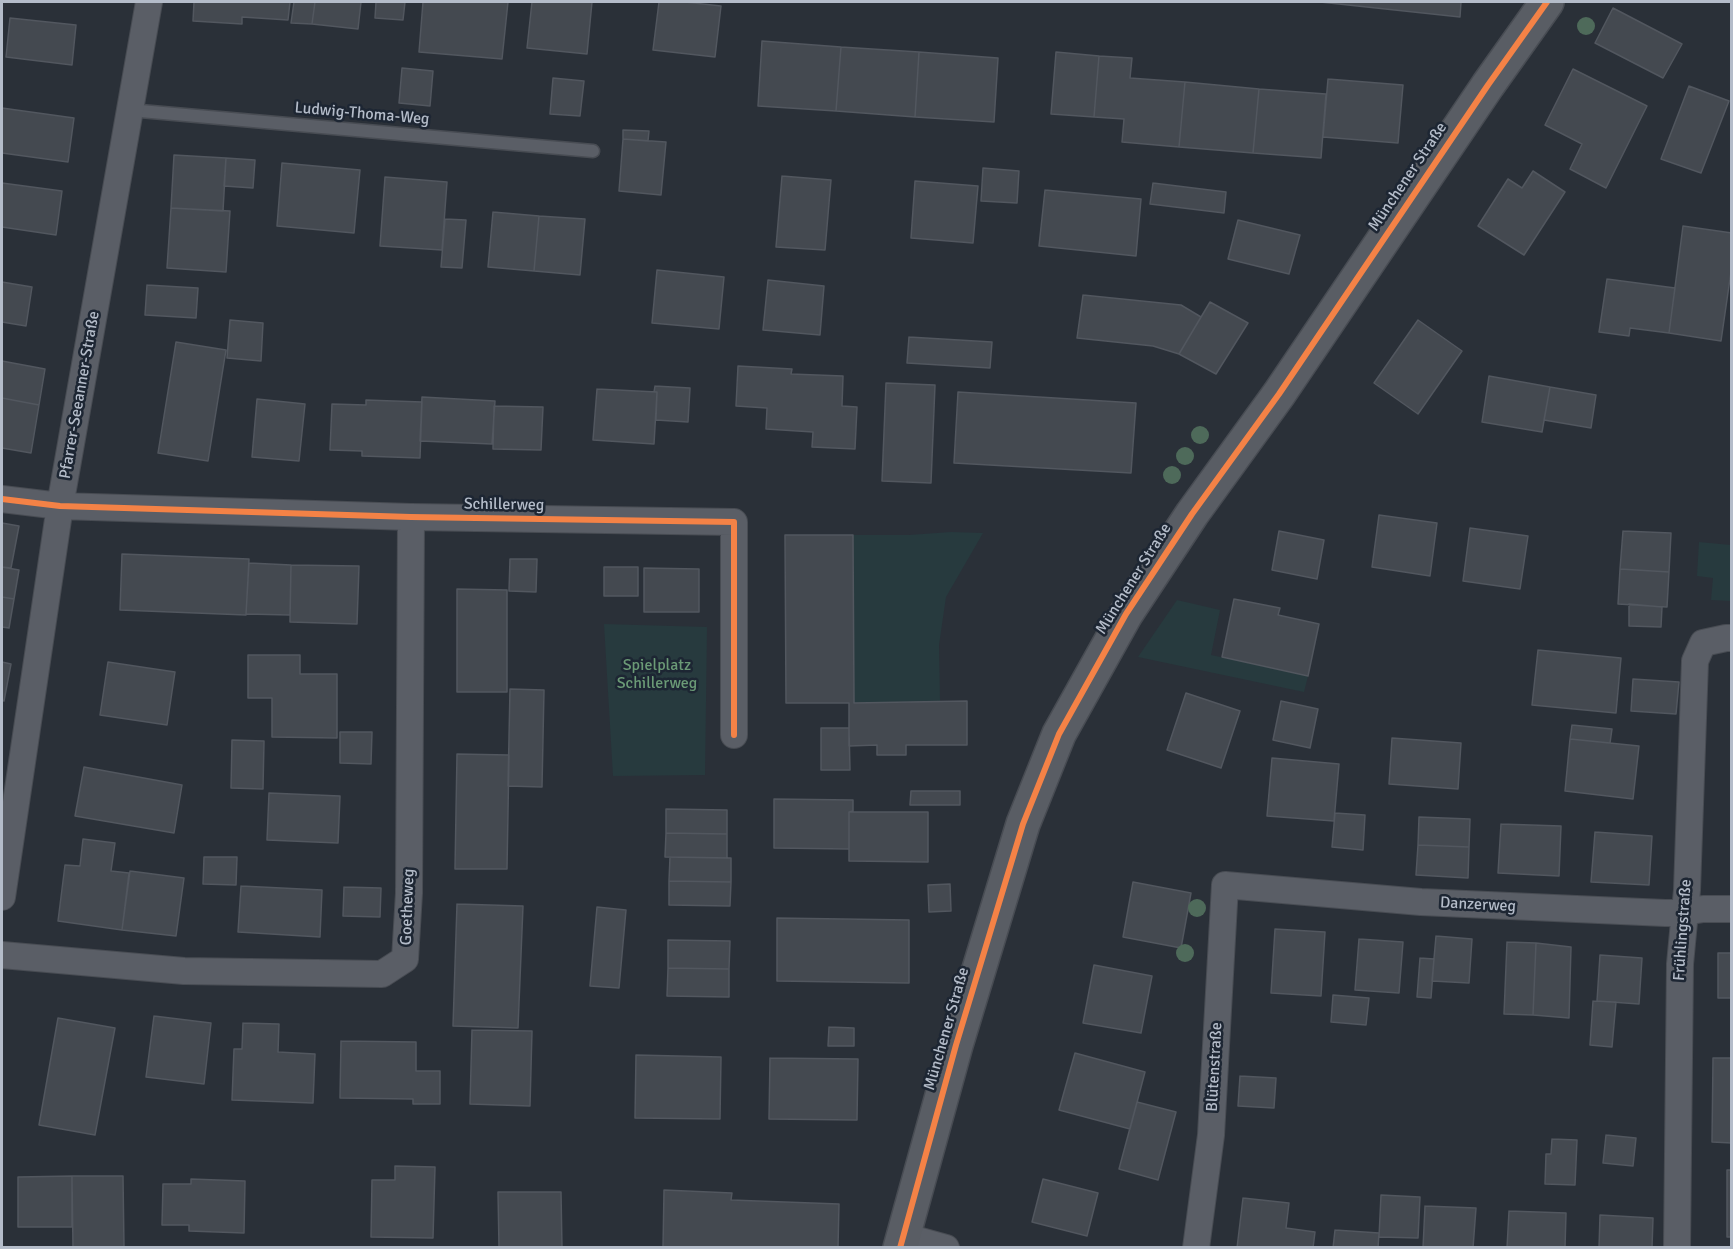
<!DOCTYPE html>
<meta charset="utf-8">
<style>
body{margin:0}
#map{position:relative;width:1733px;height:1249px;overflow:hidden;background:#2a3038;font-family:Signika,sans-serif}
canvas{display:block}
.frame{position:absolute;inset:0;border:3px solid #b4bcc9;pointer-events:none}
</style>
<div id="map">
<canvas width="1733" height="1249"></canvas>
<div class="frame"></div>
</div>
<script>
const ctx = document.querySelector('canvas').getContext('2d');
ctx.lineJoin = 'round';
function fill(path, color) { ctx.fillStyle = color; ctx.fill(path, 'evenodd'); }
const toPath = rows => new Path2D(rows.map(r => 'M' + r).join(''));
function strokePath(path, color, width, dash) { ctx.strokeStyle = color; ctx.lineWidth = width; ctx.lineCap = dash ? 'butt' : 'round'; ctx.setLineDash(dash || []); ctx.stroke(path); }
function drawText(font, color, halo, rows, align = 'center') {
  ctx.font = font + ' Signika,sans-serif'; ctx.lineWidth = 5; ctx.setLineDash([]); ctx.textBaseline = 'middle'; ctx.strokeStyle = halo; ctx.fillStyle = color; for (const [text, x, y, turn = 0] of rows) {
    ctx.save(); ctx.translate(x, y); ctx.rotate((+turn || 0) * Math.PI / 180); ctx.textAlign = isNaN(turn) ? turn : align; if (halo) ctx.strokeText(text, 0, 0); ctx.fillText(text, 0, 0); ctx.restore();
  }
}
fill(toPath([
 [951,532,983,533,946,597,939,645,940,702,854,703,853,535,909,535],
 [1699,542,1731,545,1731,601,1711,600,1713,578,1697,576],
 [1177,600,1220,610,1211,655,1308,676,1304,692,1138,657],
 [604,624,707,627,705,775,613,776]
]), '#273a3e');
const building = toPath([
 [194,2,290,2,288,20,242,17,242,24,193,21,194,2],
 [294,2,315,2,312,24,291,23,294,2],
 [315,2,361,2,358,29,312,24,315,2],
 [376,2,405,2,403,20,375,18,376,2],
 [423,2,508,2,502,59,419,52,423,2],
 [532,2,592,2,587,54,527,48,532,2],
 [659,2,685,2,721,6,715,57,653,50,659,2],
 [1320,2,1461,2,1460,17,1320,2],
 [1613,8,1682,44,1663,78,1595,43,1613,8],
 [10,18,76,25,72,65,6,57,10,18],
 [762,41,841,47,836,111,758,106,762,41],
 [841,47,919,52,915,117,836,111,841,47],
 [919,52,998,58,994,122,915,117,919,52],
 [1056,52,1099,56,1094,117,1051,114,1056,52],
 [1099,56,1132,58,1130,78,1185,82,1179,147,1122,142,1124,119,1094,117,1099,56],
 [402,68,433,71,430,106,399,103,402,68],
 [1573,69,1647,106,1606,188,1570,169,1582,144,1545,125,1573,69],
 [553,78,584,81,580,116,550,114,553,78],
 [1328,79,1403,85,1398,143,1323,137,1328,79],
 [1185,82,1259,89,1253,153,1179,147,1185,82],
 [1689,86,1729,101,1701,173,1661,159,1689,86],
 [1259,89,1326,94,1321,158,1253,153,1259,89],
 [2,108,74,118,68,162,2,153,2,108],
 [623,130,649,131,648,141,623,139,623,130],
 [623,139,666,142,661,195,619,191,623,139],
 [174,155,226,158,223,211,171,208,174,155],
 [226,158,255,160,253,188,224,186,226,158],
 [282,163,360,170,354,233,277,226,282,163],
 [983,168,1019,171,1017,203,981,201,983,168],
 [1533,171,1565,192,1524,255,1478,226,1508,179,1522,188,1533,171],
 [782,176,831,180,825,250,776,247,782,176],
 [385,177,447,182,442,250,380,246,385,177],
 [915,181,978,186,973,243,911,238,915,181],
 [2,183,62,191,56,235,2,227,2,183],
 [1153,183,1226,192,1224,213,1150,204,1153,183],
 [1045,190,1141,199,1136,256,1039,246,1045,190],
 [171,208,230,211,226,272,167,268,171,208],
 [493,212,539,216,534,271,488,267,493,212],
 [539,216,585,219,580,275,534,271,539,216],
 [445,219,466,220,462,268,441,267,445,219],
 [1238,220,1300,235,1289,274,1228,259,1238,220],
 [1683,226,1732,233,1732,265,1721,341,1669,333,1683,226],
 [657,270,724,277,719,329,652,323,657,270],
 [1607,279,1675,288,1669,333,1630,328,1629,336,1599,332,1607,279],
 [768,280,824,286,820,335,763,330,768,280],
 [2,282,32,287,26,326,2,322,2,282],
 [147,285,198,288,196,318,145,315,147,285],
 [1083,295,1181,305,1201,317,1179,354,1153,346,1077,338,1083,295],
 [1210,302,1248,323,1216,374,1179,354,1210,302],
 [230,320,263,323,261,361,227,358,230,320],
 [1418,320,1462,351,1418,414,1374,383,1418,320],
 [909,337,992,342,990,368,907,363,909,337],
 [176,342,226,350,208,461,158,453,176,342],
 [2,361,45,369,39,405,2,398,2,361],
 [738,366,792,369,791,374,843,376,842,406,857,407,855,449,812,447,813,432,766,429,767,408,736,406,738,366],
 [1489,376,1550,387,1542,432,1482,422,1489,376],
 [886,383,935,385,931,483,882,481,886,383],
 [655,386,690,388,688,422,656,420,657,392,654,392,655,386],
 [1550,387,1596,395,1591,428,1544,420,1550,387],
 [597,389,657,392,654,444,593,440,597,389],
 [958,392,1136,403,1131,473,954,463,958,392],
 [422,397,495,401,492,444,420,441,422,397],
 [2,398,39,405,31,453,2,448,2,398],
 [257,399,305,404,299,461,252,457,257,399],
 [366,400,422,402,420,458,362,456,362,451,330,450,332,404,366,405,366,400],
 [494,406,543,407,541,450,493,449,494,406],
 [1379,515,1437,523,1430,576,1372,567,1379,515],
 [2,523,19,526,11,568,2,567,2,523],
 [1470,528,1528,536,1520,589,1463,581,1470,528],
 [1279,531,1324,540,1317,579,1272,570,1279,531],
 [1623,531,1671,533,1669,572,1620,569,1623,531],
 [785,535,853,535,854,703,967,701,967,745,906,745,906,755,877,755,877,745,849,746,849,703,786,703,785,535],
 [122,554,249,559,246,615,120,610,122,554],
 [510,559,537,559,536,592,509,591,510,559],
 [249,563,291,565,290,615,246,614,249,563],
 [291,565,359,566,357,624,290,622,291,565],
 [2,567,19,570,14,599,2,597,2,567],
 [604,567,638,567,638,596,604,596,604,567],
 [644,568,699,569,699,612,644,612,644,568],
 [1620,569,1669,572,1667,607,1618,604,1620,569],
 [457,589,507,590,507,692,457,692,457,589],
 [2,597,14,599,9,628,2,627,2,597],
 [1234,599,1280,608,1278,615,1319,624,1308,676,1222,657,1234,599],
 [1629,604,1662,607,1661,627,1629,626,1629,604],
 [1538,650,1621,658,1616,713,1532,705,1538,650],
 [248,655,300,655,300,674,337,674,337,738,272,737,272,698,248,698,248,655],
 [2,662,11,664,4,701,2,700,2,662],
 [108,662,175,672,167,725,100,715,108,662],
 [1633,679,1679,682,1676,714,1631,711,1633,679],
 [510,689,544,690,542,787,508,786,510,689],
 [1186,693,1240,711,1221,768,1167,750,1186,693],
 [1281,701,1318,709,1310,748,1273,740,1281,701],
 [1572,725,1612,729,1610,743,1570,739,1572,725],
 [821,728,849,728,850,770,821,770,821,728],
 [340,732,372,732,371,764,340,763,340,732],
 [1392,738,1461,743,1458,789,1389,784,1392,738],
 [1570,739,1639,746,1633,799,1565,791,1570,739],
 [232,740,264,741,263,789,231,788,232,740],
 [457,754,509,755,507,869,455,869,457,754],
 [1272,758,1339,764,1334,821,1267,816,1272,758],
 [84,767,182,785,174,833,75,816,84,767],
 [911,791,960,791,960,805,910,805,911,791],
 [269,793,340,796,338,843,267,840,269,793],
 [774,799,853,800,853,811,849,812,849,849,774,848,774,799],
 [666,809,727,810,727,834,666,833,666,809],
 [849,812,928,812,928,862,849,861,849,812],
 [1335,813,1365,815,1363,850,1332,847,1335,813],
 [1419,817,1470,819,1469,847,1418,845,1419,817],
 [1501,824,1561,826,1559,876,1498,873,1501,824],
 [1595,832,1652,836,1649,885,1591,882,1595,832],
 [666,833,727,834,727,858,665,857,666,833],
 [83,839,115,843,111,871,129,873,122,930,58,921,65,865,80,866,83,839],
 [1418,845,1469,847,1468,878,1416,875,1418,845],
 [204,857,237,857,236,885,203,884,204,857],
 [670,857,731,858,731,882,669,881,670,857],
 [130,871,184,878,176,936,122,930,130,871],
 [669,881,731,882,730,906,669,905,669,881],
 [1133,882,1191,893,1181,948,1123,937,1133,882],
 [950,884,951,911,929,912,928,885,950,884],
 [241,886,322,890,320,937,238,932,241,886],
 [344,887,381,888,380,917,343,916,344,887],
 [457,904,523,906,518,1028,453,1026,457,904],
 [597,907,626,910,619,988,590,986,597,907],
 [777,918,909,920,909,983,777,981,777,918],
 [1275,929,1325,932,1321,996,1271,993,1275,929],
 [1436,936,1472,939,1469,983,1432,981,1436,936],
 [1359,939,1403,942,1399,993,1355,990,1359,939],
 [668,940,730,941,729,969,668,968,668,940],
 [1507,942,1536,943,1533,1015,1504,1014,1507,942],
 [1536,943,1571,947,1569,1018,1533,1015,1536,943],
 [1718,953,1732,953,1732,998,1718,998,1718,953],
 [1600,955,1642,958,1639,1004,1597,1001,1600,955],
 [1420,958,1434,959,1431,998,1417,997,1420,958],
 [1094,965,1152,976,1141,1033,1083,1023,1094,965],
 [668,968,729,969,729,997,667,996,668,968],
 [1333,995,1369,998,1366,1025,1331,1022,1333,995],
 [1593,1001,1616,1002,1612,1047,1590,1045,1593,1001],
 [154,1016,211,1023,204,1084,146,1077,154,1016],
 [58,1018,115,1028,95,1135,39,1125,58,1018],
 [243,1023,279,1024,278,1052,315,1054,313,1103,232,1100,234,1049,242,1049,243,1023],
 [829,1027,854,1028,854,1046,828,1046,829,1027],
 [472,1030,532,1031,530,1106,470,1104,472,1030],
 [341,1041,416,1042,416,1071,440,1071,440,1104,413,1104,413,1099,340,1098,341,1041],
 [1075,1053,1145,1072,1130,1129,1059,1110,1075,1053],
 [636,1055,721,1057,720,1119,635,1118,636,1055],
 [770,1058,858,1059,857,1120,769,1119,770,1058],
 [1713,1058,1732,1058,1732,1143,1712,1142,1713,1058],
 [1240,1076,1276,1078,1274,1108,1238,1106,1240,1076],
 [1137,1102,1176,1112,1158,1180,1119,1169,1137,1102],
 [1606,1135,1636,1138,1633,1166,1603,1163,1606,1135],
 [1552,1139,1577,1140,1575,1185,1545,1184,1546,1154,1551,1154,1552,1139],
 [395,1166,435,1167,433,1238,371,1237,372,1180,395,1180,395,1166],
 [1727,1170,1732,1170,1732,1237,1727,1237,1727,1170],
 [72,1176,72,1227,18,1227,18,1177,72,1176],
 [72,1176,123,1176,124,1248,73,1248,72,1176],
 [191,1179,245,1181,244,1233,189,1231,189,1225,162,1225,163,1184,191,1184,191,1179],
 [1043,1179,1098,1193,1087,1236,1032,1222,1043,1179],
 [664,1190,732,1193,731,1200,839,1204,838,1248,663,1248,664,1190],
 [498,1192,561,1192,562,1248,499,1248,498,1192],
 [1381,1195,1420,1197,1418,1238,1379,1237,1381,1195],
 [1243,1198,1289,1203,1286,1228,1315,1232,1313,1248,1237,1248,1243,1198],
 [1425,1206,1476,1208,1473,1248,1423,1248,1425,1206],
 [1509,1211,1566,1213,1565,1248,1507,1248,1509,1211],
 [1600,1215,1653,1218,1652,1248,1599,1248,1600,1215],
 [1335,1230,1379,1233,1378,1248,1333,1248,1335,1230]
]);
fill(building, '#444950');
strokePath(building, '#52575f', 1.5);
const lane = toPath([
 [129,110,593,151]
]);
const street = toPath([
 [2,499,60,506,411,517,734,522,734,735],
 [2,897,60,506,149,2],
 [2,955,184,971,382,974,405,959,409,893,411,517],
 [903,1236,946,1248],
 [1196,1248,1211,1135,1225,885,1421,902,1665,913,1679,913,1703,909,1732,909],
 [1677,1248,1680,964,1687,890,1695,661,1703,643,1726,638,1732,638]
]);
const secondary = toPath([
 [900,1248,956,1045,1023,824,1059,734,1126,614,1192,514,1279,394,1488,85,1547,2]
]);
strokePath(lane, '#484c53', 15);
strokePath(street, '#484c53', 28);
strokePath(secondary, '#484c53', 36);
strokePath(lane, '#5a5e66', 12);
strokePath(street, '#5a5e66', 26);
strokePath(secondary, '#595d64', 33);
strokePath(toPath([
 [2,499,60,506,411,517,734,522,734,735],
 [900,1248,956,1045,1023,824,1059,734,1126,614,1192,514,1279,394,1488,85,1547,2]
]), '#f48246', 6);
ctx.fillStyle = '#4e6a5a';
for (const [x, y] of [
 [1586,26],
 [1200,435],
 [1185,456],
 [1172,475],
 [1197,908],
 [1185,953]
]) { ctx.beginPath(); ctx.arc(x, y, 9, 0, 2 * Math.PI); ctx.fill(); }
drawText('16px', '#b4bcc9', '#1d2633', [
 ["Ludwig-Thoma-Weg",362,114,5],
 ["Münchener Straße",1408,177,-56],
 ["Pfarrer-Seeanner-Straße",80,395,-80],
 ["Schillerweg",504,505,1],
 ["Münchener Straße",1134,579,-58],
 ["Danzerweg",1478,905,3],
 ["Goetheweg",408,907,-88],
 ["Frühlingstraße",1683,930,-86],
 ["Münchener Straße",947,1029,-74],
 ["Blütenstraße",1215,1067,-87]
]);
drawText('16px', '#6b9a76', '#1d2633', [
 ["Spielplatz",657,666],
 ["Schillerweg",657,684]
]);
</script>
